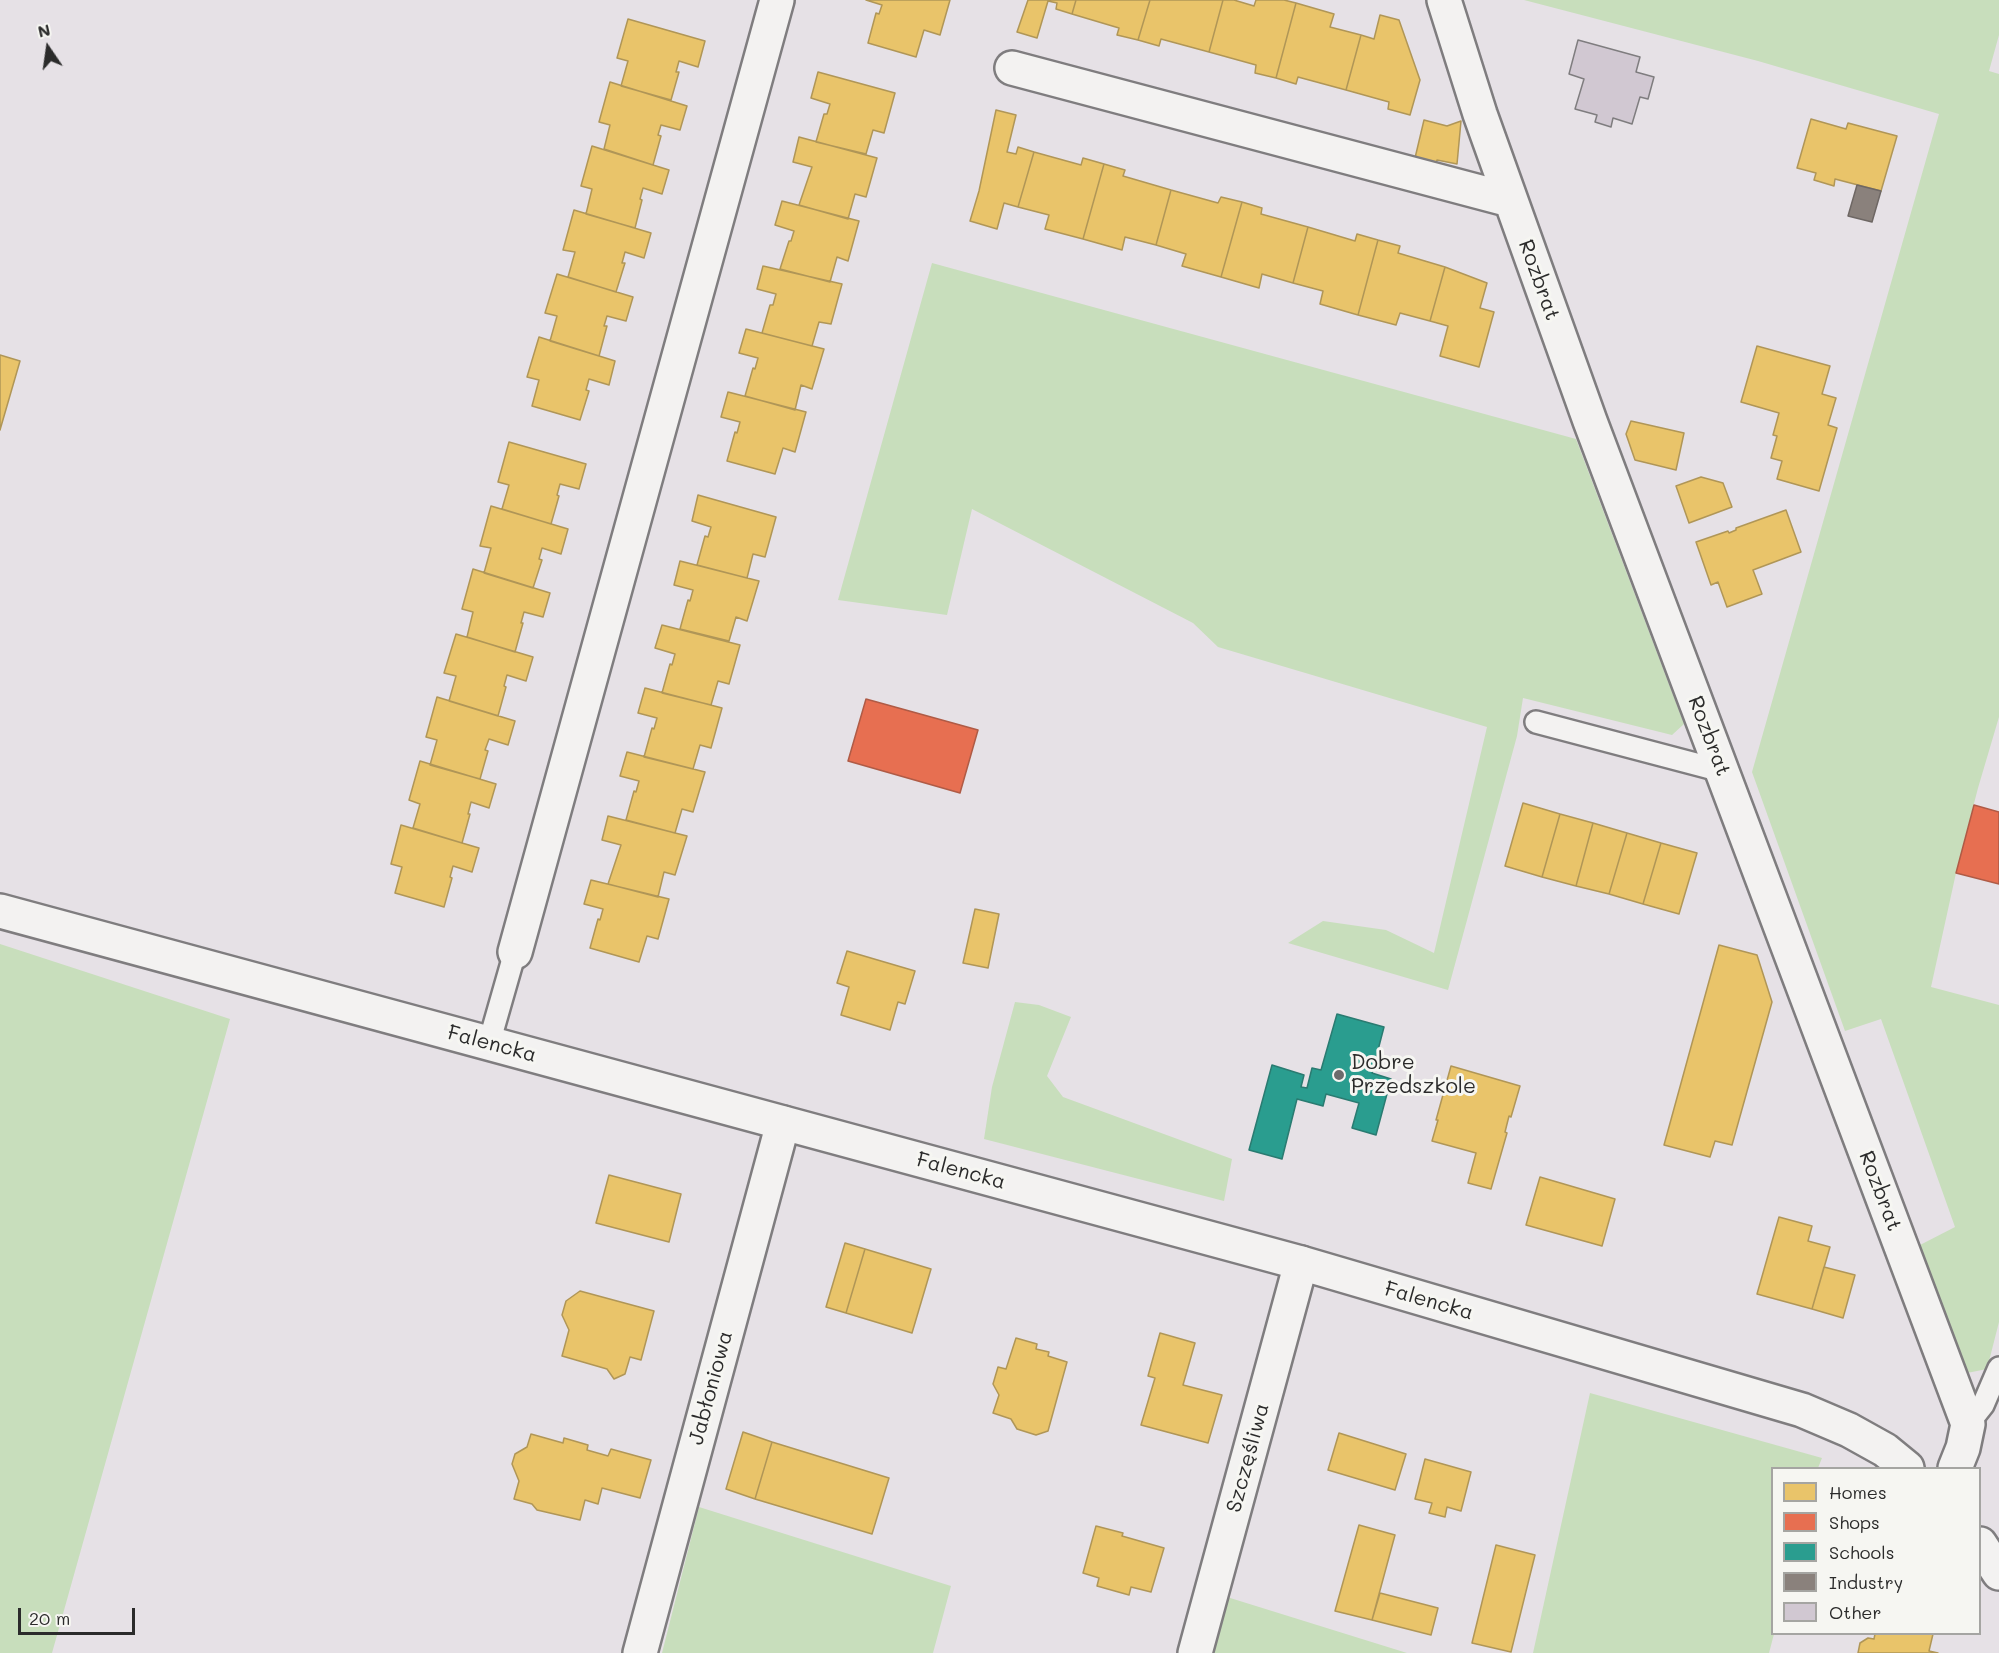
<!DOCTYPE html>
<meta charset="utf-8">
<style>
body{margin:0}
#map{position:relative;width:1999px;height:1653px;overflow:hidden;background:#e6e1e6;font-family:Mali,sans-serif}
canvas{display:block}
.legend{position:absolute;left:1771px;top:1467px;width:210px;height:168px;box-sizing:border-box;background:#f6f6f2;border:2px solid #a5a5a2;margin:0;padding:8px 10px;list-style:none;font-size:18px;color:#2b2b2b}
.legend li{display:flex;align-items:center;gap:12px;height:30px}
.legend b{width:30px;border:2px solid #a5a5a2}
.north{position:absolute;left:18px;top:18px;width:60px;height:60px;-webkit-text-stroke:4px #f6f6f2;paint-order:stroke;rotate:347deg;font-size:16px;font-weight:700;line-height:24px;text-align:center;color:#2b2b2b}
.north::after{content:'';display:block;margin:auto;width:21px;height:27px;background:#2b2b2b;clip-path:polygon(50% 0,100% 100%,50% 72%,0 100%)}
.scale{position:absolute;left:18px;top:1608px;width:117px;height:27px;box-sizing:border-box;border:3px solid #2b2b2b;border-top:0;padding-left:8px;font-size:18px;line-height:21px;white-space:nowrap;color:#2b2b2b;-webkit-text-stroke:4px #f6f6f2;paint-order:stroke}
</style>
<div id="map">
<canvas width="1999" height="1653"></canvas>
<ul class="legend">
<li><b style="height:16px;background:#e9c46a"></b>Homes</li>
<li><b style="height:16px;background:#e76f51"></b>Shops</li>
<li><b style="height:16px;background:#2a9d8f"></b>Schools</li>
<li><b style="height:16px;background:#8a817c"></b>Industry</li>
<li><b style="height:16px;background:#d1c8d2"></b>Other</li>
</ul>
<div class="north">N</div>
<div class="scale">20 m</div>
</div>
<script>
const ctx = document.querySelector('canvas').getContext('2d');
ctx.lineJoin = 'round';
function fill(path, color) { ctx.fillStyle = color; ctx.fill(path, 'evenodd'); }
const toPath = rows => new Path2D(rows.map(r => 'M' + r).join(''));
function strokePath(path, color, width, dash) { ctx.strokeStyle = color; ctx.lineWidth = width; ctx.lineCap = dash ? 'butt' : 'round'; ctx.setLineDash(dash || []); ctx.stroke(path); }
function drawText(font, color, halo, rows, align = 'center') {
  ctx.font = font + ' Mali,sans-serif'; ctx.lineWidth = 6; ctx.setLineDash([]); ctx.textBaseline = 'middle'; ctx.strokeStyle = halo; ctx.fillStyle = color; for (const [text, x, y, turn = 0] of rows) {
    ctx.save(); ctx.translate(x, y); ctx.rotate((+turn || 0) * Math.PI / 180); ctx.textAlign = isNaN(turn) ? turn : align; if (halo) ctx.strokeText(text, 0, 0); ctx.fillText(text, 0, 0); ctx.restore();
  }
}
fill(toPath([
 [1524,0,1999,0,1999,35,1989,71,1999,74,1999,717,1978,788,1956,873,1931,987,1999,1005,1999,1322,1987,1369,1967,1373,1920,1245,1955,1227,1881,1019,1845,1031,1752,772,1939,114,1758,61],
 [932,263,1576,439,1684,724,1672,735,1523,698,1517,736,1448,990,1288,943,1323,921,1386,930,1434,953,1487,727,1218,647,1193,623,972,509,947,615,838,600],
 [0,944,230,1019,52,1653,0,1653],
 [1015,1002,1039,1005,1071,1017,1047,1076,1063,1097,1232,1159,1224,1201,984,1139,992,1087],
 [1590,1393,1822,1458,1818,1468,1772,1468,1772,1634,1774,1634,1769,1653,1533,1653],
 [699,1507,951,1586,933,1653,662,1653],
 [1227,1597,1407,1653,1212,1653]
]), '#c8debc');
const homes = toPath([
 [866,0,950,0,940,35,924,30,916,57,868,43,876,13,879,14,882,5,866,0],
 [1028,0,1076,0,1072,14,1056,9,1057,3,1048,1,1037,38,1017,32,1028,0],
 [1076,0,1150,0,1138,40,1117,35,1119,28,1072,14,1076,0],
 [1150,0,1223,0,1209,52,1161,39,1159,46,1138,40,1150,0],
 [1223,0,1234,0,1254,6,1256,0,1284,0,1296,3,1276,78,1255,73,1256,65,1209,52,1223,0],
 [1296,3,1334,14,1330,27,1361,35,1346,90,1298,77,1296,84,1276,78,1296,3],
 [1380,15,1399,20,1420,80,1410,115,1388,109,1389,102,1346,90,1361,35,1374,39,1380,15],
 [628,19,705,41,698,67,679,61,676,72,679,72,671,100,621,86,628,61,617,58,628,19],
 [818,72,895,93,884,133,873,130,866,154,816,142,824,114,827,114,830,104,811,98,818,72],
 [610,82,687,106,680,130,661,125,658,135,661,136,653,165,604,149,610,125,599,122,610,82],
 [996,110,1016,115,1007,152,1016,154,1018,147,1034,152,1018,207,1004,203,997,229,970,221,979,191,996,110],
 [1811,119,1846,129,1848,123,1897,136,1881,191,1835,179,1834,186,1814,180,1816,173,1797,168,1811,119],
 [1424,120,1447,126,1461,121,1457,164,1437,160,1436,164,1415,158,1424,120],
 [799,137,877,158,866,197,855,194,848,219,799,205,812,167,793,162,799,137],
 [592,146,669,170,662,194,643,188,640,199,642,200,635,228,586,214,592,189,581,186,592,146],
 [1034,152,1081,165,1083,158,1104,164,1083,239,1045,229,1049,215,1018,207,1034,152],
 [1104,164,1125,170,1123,176,1171,190,1156,245,1125,237,1122,250,1083,239,1104,164],
 [1171,190,1218,203,1221,197,1242,202,1221,277,1182,266,1186,254,1156,245,1171,190],
 [782,201,859,221,848,261,837,257,830,282,780,269,789,241,791,241,794,231,775,225,782,201],
 [1242,202,1262,208,1261,214,1308,227,1293,283,1262,274,1259,288,1221,277,1242,202],
 [574,210,651,233,644,258,625,252,622,263,625,263,616,292,568,277,575,252,563,250,574,210],
 [1308,227,1355,241,1357,234,1378,240,1358,315,1320,304,1323,291,1293,283,1308,227],
 [1378,240,1400,246,1398,253,1445,267,1430,321,1400,313,1396,325,1358,315,1378,240],
 [763,266,842,284,831,324,819,322,812,346,762,333,770,305,773,305,776,294,757,289,763,266],
 [1445,267,1487,283,1480,308,1494,312,1479,367,1440,356,1448,326,1430,321,1445,267],
 [557,274,633,297,626,321,607,316,604,326,607,326,599,356,550,341,557,316,545,313,557,274],
 [746,329,824,349,812,389,801,385,795,410,745,396,753,368,755,369,758,358,739,353,746,329],
 [539,337,615,361,609,385,589,379,586,390,589,391,580,420,532,406,539,380,527,377,539,337],
 [1757,346,1830,366,1822,394,1836,398,1828,425,1837,428,1819,491,1777,479,1782,461,1771,458,1777,436,1773,435,1779,413,1741,402,1757,346],
 [0,355,20,361,0,430,0,355],
 [728,392,806,412,795,452,783,448,775,474,727,461,735,432,737,433,740,422,721,417,728,392],
 [1631,421,1684,433,1676,470,1635,460,1626,434,1631,421],
 [509,442,586,464,579,489,560,484,557,495,559,496,551,524,502,509,509,485,498,482,509,442],
 [1701,477,1723,483,1732,507,1689,523,1676,486,1701,477],
 [698,495,776,517,765,557,753,554,747,578,697,565,705,536,708,537,711,527,692,521,698,495],
 [491,506,568,529,561,554,542,548,539,559,542,560,533,588,484,573,491,548,480,546,491,506],
 [1786,510,1801,552,1753,570,1762,594,1727,607,1718,582,1711,585,1696,542,1728,531,1729,533,1736,530,1736,528,1786,510],
 [680,561,759,581,747,621,736,617,729,641,680,629,688,600,690,601,693,590,674,585,680,561],
 [473,569,550,593,543,617,524,612,521,623,523,623,515,652,467,637,473,612,462,609,473,569],
 [662,625,740,645,729,684,718,681,711,705,662,693,670,664,672,665,675,654,655,648,662,625],
 [456,634,533,657,526,681,507,675,504,686,506,687,498,716,449,701,456,676,444,673,456,634],
 [645,688,722,708,711,748,700,745,693,769,644,757,652,728,654,729,657,718,638,713,645,688],
 [437,697,515,721,508,745,489,739,485,750,488,751,480,779,430,765,437,740,426,737,437,697],
 [627,752,705,772,693,812,682,809,675,833,626,820,634,791,636,792,639,781,620,776,627,752],
 [420,761,496,784,489,808,471,802,468,814,470,814,462,843,413,828,420,804,409,800,420,761],
 [1523,803,1560,814,1542,877,1505,866,1523,803],
 [1560,814,1593,823,1576,886,1542,877,1560,814],
 [608,816,687,836,675,875,664,872,658,897,608,884,621,845,602,840,608,816],
 [1593,823,1627,833,1609,894,1576,886,1593,823],
 [401,825,479,848,472,872,453,866,450,877,452,878,444,907,395,893,402,867,391,864,401,825],
 [1627,833,1661,843,1643,904,1609,894,1627,833],
 [1661,843,1697,853,1679,914,1643,904,1661,843],
 [591,880,669,899,658,939,647,936,639,962,590,948,598,919,600,920,603,909,584,904,591,880],
 [975,909,999,914,988,968,963,963,975,909],
 [1719,945,1757,955,1772,1002,1732,1145,1715,1141,1710,1157,1664,1145,1719,945],
 [847,951,915,971,905,1004,898,1002,890,1030,841,1015,849,987,837,983,847,951],
 [1451,1066,1520,1086,1511,1117,1509,1116,1505,1132,1507,1133,1491,1189,1468,1183,1476,1153,1432,1141,1438,1120,1436,1120,1451,1066],
 [609,1175,681,1194,669,1242,596,1223,609,1175],
 [1540,1177,1615,1199,1602,1246,1526,1225,1540,1177],
 [1779,1217,1812,1226,1808,1241,1830,1247,1812,1309,1757,1294,1779,1217],
 [845,1243,865,1249,846,1313,826,1307,845,1243],
 [865,1249,931,1269,912,1333,846,1313,865,1249],
 [1824,1267,1855,1275,1843,1318,1812,1309,1824,1267],
 [580,1291,654,1311,641,1360,630,1357,625,1374,614,1379,607,1369,562,1356,569,1330,562,1315,566,1301,580,1291],
 [1160,1333,1195,1343,1183,1385,1222,1395,1208,1443,1141,1425,1155,1378,1148,1376,1160,1333],
 [1016,1338,1037,1344,1036,1349,1049,1352,1048,1356,1067,1362,1048,1431,1036,1435,1017,1429,1011,1419,993,1413,999,1395,993,1384,998,1367,1006,1369,1016,1338],
 [743,1432,772,1442,755,1499,726,1489,743,1432],
 [1339,1433,1406,1454,1395,1490,1328,1470,1339,1433],
 [531,1434,563,1443,564,1438,588,1445,587,1450,608,1456,611,1449,651,1460,640,1498,602,1488,598,1504,585,1500,580,1520,537,1510,532,1504,514,1499,519,1481,512,1464,515,1454,527,1447,531,1434],
 [772,1442,889,1478,872,1534,755,1499,772,1442],
 [1425,1459,1471,1472,1461,1511,1447,1507,1445,1517,1429,1513,1432,1503,1415,1499,1425,1459],
 [1359,1525,1395,1535,1372,1620,1335,1611,1359,1525],
 [1096,1526,1123,1533,1122,1536,1164,1548,1151,1592,1131,1587,1129,1595,1097,1586,1099,1578,1083,1573,1096,1526],
 [1496,1545,1535,1555,1511,1652,1472,1643,1496,1545],
 [1380,1593,1438,1608,1431,1635,1372,1620,1380,1593],
 [1875,1634,1933,1634,1929,1651,1938,1653,1858,1653,1860,1643,1868,1638,1874,1639,1875,1634]
]);
fill(homes, '#e9c46a');
strokePath(homes, '#b09657', 1.5);
const shops = toPath([
 [866,699,978,730,960,793,848,761,866,699],
 [1974,805,1999,812,1999,884,1956,873,1974,805]
]);
fill(shops, '#e76f51');
strokePath(shops, '#af5b46', 1.5);
const schools = toPath([
 [1337,1014,1384,1027,1372,1073,1391,1079,1376,1135,1352,1128,1359,1103,1326,1094,1323,1106,1297,1099,1282,1159,1249,1150,1272,1065,1304,1075,1301,1087,1307,1088,1312,1068,1321,1070,1337,1014]
]);
fill(schools, '#2a9d8f');
strokePath(schools, '#2a7b71', 1.5);
const industry = toPath([
 [1857,185,1881,191,1872,222,1848,216,1857,185]
]);
fill(industry, '#8a817c');
strokePath(industry, '#6e6764', 1.5);
const building = toPath([
 [1578,40,1640,57,1636,72,1654,77,1648,99,1640,97,1632,124,1613,118,1611,127,1595,122,1597,115,1575,109,1584,79,1569,74,1578,40]
]);
fill(building, '#d1c8d2');
strokePath(building, '#7f7d7f', 1.5);
const lane = toPath([
 [1536,722,1722,771],
 [489,1043,515,952],
 [1968,1424,1983,1405,1999,1368]
]);
const street = toPath([
 [1444,0,1480,114,1590,421,1968,1424,1963,1448,1955,1468],
 [1012,68,1510,200],
 [515,952,777,0],
 [640,1653,783,1123],
 [1195,1653,1301,1263]
]);
const secondary = toPath([
 [0,911,1301,1263,1802,1410,1849,1430,1885,1450,1907,1468],
 [1980,1544,1999,1573]
]);
strokePath(lane, '#7f7d7f', 26);
strokePath(street, '#7f7d7f', 38);
strokePath(secondary, '#7f7d7f', 38);
strokePath(lane, '#f3f2f1', 21);
strokePath(street, '#f3f2f1', 33);
strokePath(secondary, '#f3f2f1', 33);
for (const [x, y, r, color] of [
 [1339,1075,6,"#6c6b6c"]
]) { const dot = new Path2D(); dot.arc(x, y, r, 0, 2 * Math.PI); ctx.fillStyle = color; ctx.fill(dot); strokePath(dot, '#f6f6f2', 2); }
drawText('21px', '#2b2b2b', '#f6f6f2', [
 ["Rozbrat",1539,280,70],
 ["Rozbrat",1709,736,69],
 ["Falencka",492,1044,15],
 ["Falencka",961,1171,15],
 ["Rozbrat",1880,1191,69],
 ["Falencka",1429,1301,16],
 ["Jabłoniowa",711,1388,-75],
 ["Szczęśliwa",1248,1458,-75]
]);
drawText('21px', '#2b2b2b', '#f6f6f2', [
 ["Dobre",1351,1063],
 ["Przedszkole",1351,1087]
], 'left');
</script>
